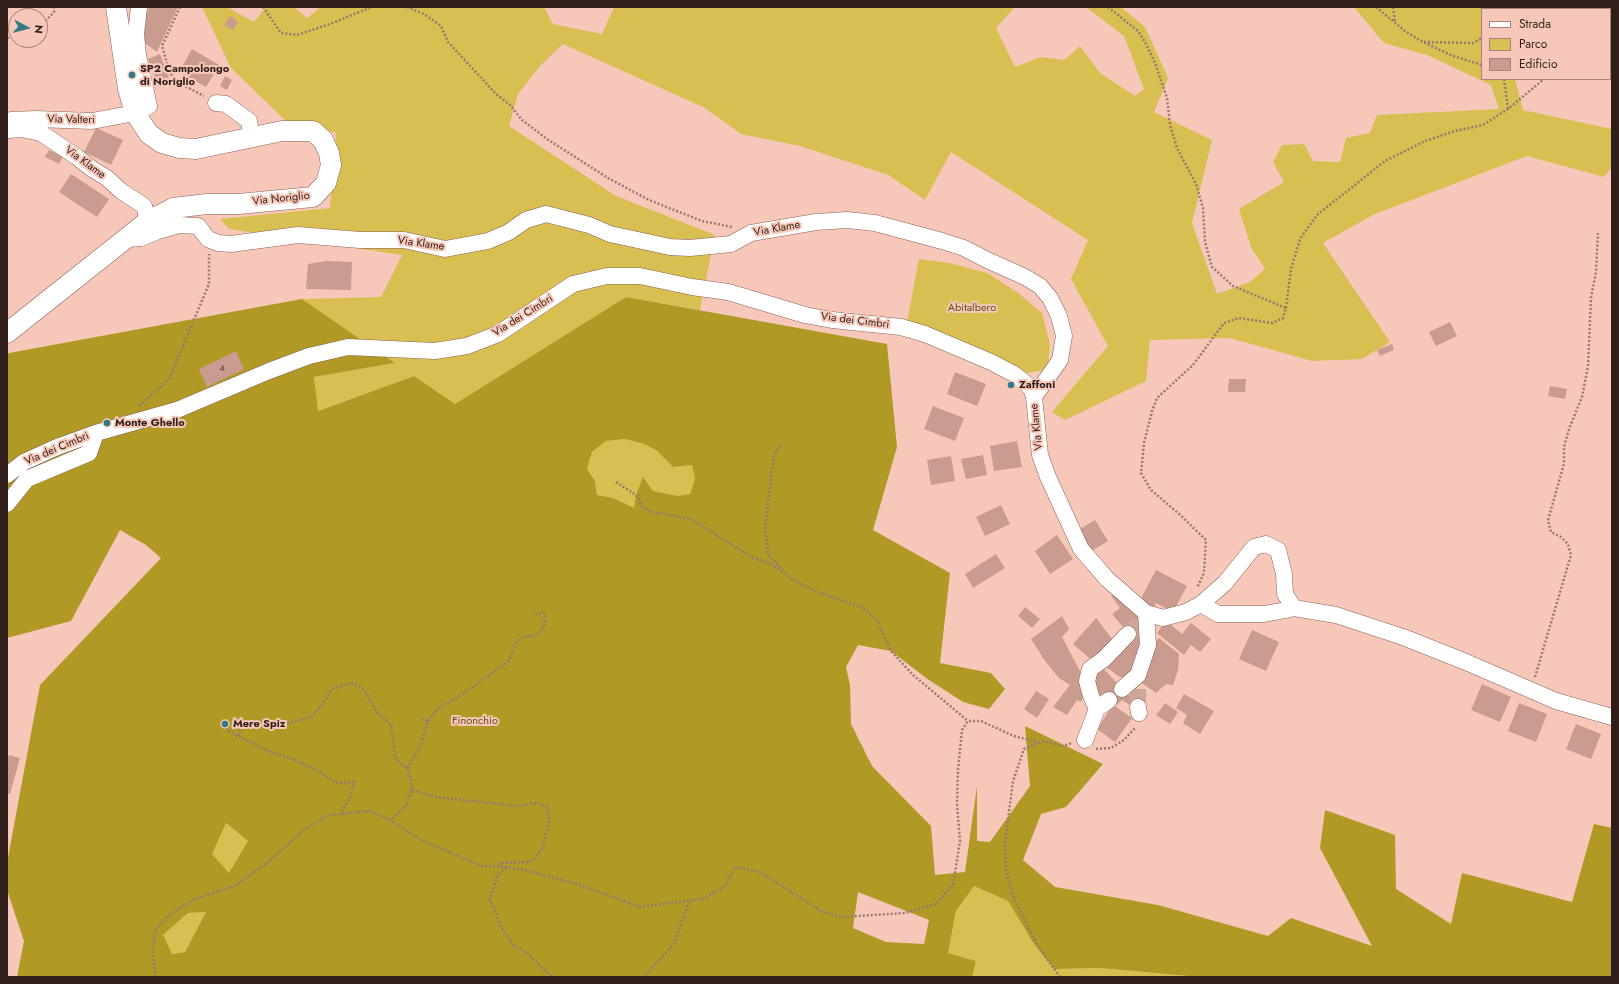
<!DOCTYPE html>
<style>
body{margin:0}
#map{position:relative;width:1619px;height:984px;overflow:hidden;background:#f7c8ba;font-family:Jost,sans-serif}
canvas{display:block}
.frame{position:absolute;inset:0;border:8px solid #2f1e19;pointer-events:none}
.legend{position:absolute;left:1481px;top:8px;width:130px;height:72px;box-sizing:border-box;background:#f7c8ba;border:1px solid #a7847a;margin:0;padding:5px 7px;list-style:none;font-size:12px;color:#2f1e19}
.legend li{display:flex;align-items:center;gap:8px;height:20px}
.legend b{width:20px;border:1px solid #a7847a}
.north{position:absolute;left:8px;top:8px;width:40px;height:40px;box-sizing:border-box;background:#f7c8ba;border:1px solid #a7847a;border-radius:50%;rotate:97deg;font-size:11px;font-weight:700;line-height:16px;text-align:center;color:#2f1e19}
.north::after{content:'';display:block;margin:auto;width:14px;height:18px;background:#357888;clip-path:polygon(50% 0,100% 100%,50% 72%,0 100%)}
</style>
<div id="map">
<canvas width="1619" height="984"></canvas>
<div class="frame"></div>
<ul class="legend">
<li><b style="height:5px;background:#fff"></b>Strada</li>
<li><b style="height:11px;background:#d8bf52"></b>Parco</li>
<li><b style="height:11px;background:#c99c8f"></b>Edificio</li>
</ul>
<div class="north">N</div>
</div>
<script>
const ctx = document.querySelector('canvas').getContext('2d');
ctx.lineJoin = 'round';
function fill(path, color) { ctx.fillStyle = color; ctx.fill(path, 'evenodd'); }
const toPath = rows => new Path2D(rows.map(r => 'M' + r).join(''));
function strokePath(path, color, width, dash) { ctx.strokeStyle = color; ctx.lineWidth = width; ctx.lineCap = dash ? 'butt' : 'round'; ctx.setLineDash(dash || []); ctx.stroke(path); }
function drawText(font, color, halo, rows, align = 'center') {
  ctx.font = font + ' Jost,sans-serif'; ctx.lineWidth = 4; ctx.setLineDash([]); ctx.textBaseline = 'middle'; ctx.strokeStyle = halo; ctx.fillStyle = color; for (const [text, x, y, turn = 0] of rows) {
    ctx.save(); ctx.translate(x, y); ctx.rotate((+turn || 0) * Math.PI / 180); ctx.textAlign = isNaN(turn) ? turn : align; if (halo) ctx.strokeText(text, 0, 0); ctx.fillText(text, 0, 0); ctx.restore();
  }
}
fill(toPath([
 [202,7,227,7,254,22,266,7,294,7,307,18,321,7,544,7,553,24,602,34,614,7,1012,7,1014,8,996,28,1015,67,1041,57,1064,60,1080,46,1100,73,1135,96,1144,89,1124,36,1086,7,1121,7,1145,27,1168,78,1154,112,1212,140,1192,223,1217,294,1250,282,1265,269,1251,247,1239,209,1284,182,1273,162,1282,145,1304,144,1313,161,1340,162,1346,138,1370,133,1377,115,1499,109,1491,85,1427,55,1384,43,1354,7,1612,7,1612,45,1610,46,1610,9,1482,9,1482,79,1515,79,1523,110,1612,129,1612,167,1604,177,1527,156,1375,214,1323,243,1390,342,1362,359,1312,361,1230,338,1150,340,1146,381,1065,420,1052,412,1108,346,1071,279,1088,240,951,152,925,200,888,175,800,146,741,134,705,108,563,44,540,66,518,94,509,126,616,196,715,235,700,310,626,297,455,404,414,376,317,411,314,377,395,363,302,299,381,297,402,255,229,229,220,219,330,208,336,133,285,120,231,68],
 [919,259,949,263,987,273,1017,292,1042,313,1050,344,1048,367,1045,370,1026,373,907,322],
 [625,439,644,444,656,450,673,467,692,465,695,479,690,494,678,496,653,491,643,478,636,495,634,509,613,498,597,495,595,481,587,469,592,452,606,441],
 [226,823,248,841,229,874,211,854],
 [974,886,1008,901,1032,941,1054,969,1100,968,1199,977,972,977,976,961,948,953,956,911],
 [206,912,185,952,171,954,163,935,188,913]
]), '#d8bf52');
fill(toPath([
 [626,297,887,344,897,447,873,530,950,573,940,663,991,673,1005,689,989,709,963,702,926,678,891,651,858,645,846,667,850,685,851,724,872,766,931,826,935,875,965,872,977,786,977,841,990,842,1030,786,1025,726,1103,764,1066,807,1041,814,1023,860,1055,887,1158,905,1268,936,1291,918,1372,946,1320,848,1325,810,1395,835,1396,889,1451,924,1462,873,1572,902,1594,824,1612,828,1612,977,1199,977,1100,968,1054,969,1032,941,1008,901,974,886,956,911,948,953,976,961,972,977,17,977,24,941,7,890,7,863,40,685,161,558,146,545,120,530,71,621,7,638,7,355,9,353,302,299,395,363,314,377,318,411,414,376,455,404],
 [625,439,644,444,656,450,673,467,692,465,695,479,690,494,678,496,653,491,643,477,636,495,634,508,613,498,597,495,595,481,587,469,592,452,606,441],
 [226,823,248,841,229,873,212,854],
 [858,892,929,920,924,944,886,942,853,928],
 [206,912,185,952,172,954,163,935,188,913]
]), '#b19925');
fill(toPath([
 [149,7,178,7,157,52,138,38],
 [230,16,238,22,233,30,224,25],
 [192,49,219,65,206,87,179,72],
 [160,54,169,77,157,82,148,59],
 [225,76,232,80,227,90,220,86],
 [96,128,123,140,111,165,84,152],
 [49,150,63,157,59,164,45,157],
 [71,174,109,199,97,217,59,192],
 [327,261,352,262,351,290,306,289,308,264],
 [1450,322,1457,336,1436,346,1429,332],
 [1392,344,1394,350,1380,356,1377,350],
 [236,351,244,369,207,387,199,369],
 [955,372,986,384,977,406,947,394],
 [1229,379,1246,379,1245,392,1228,392],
 [1550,386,1567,389,1565,399,1548,396],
 [933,406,964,418,955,441,924,429],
 [1017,441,1022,467,994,471,990,446],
 [983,455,987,475,966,479,961,459],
 [951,456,955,481,931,485,927,460],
 [1001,505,1010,524,985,536,976,517],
 [1095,520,1108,541,1090,552,1077,531],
 [1057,535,1073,559,1050,574,1035,551],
 [996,554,1005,568,973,588,965,574],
 [1156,570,1187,586,1173,612,1156,603,1154,608,1140,600],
 [1119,593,1140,612,1145,645,1129,680,1118,676,1105,666,1132,638,1112,614,1120,608,1111,596],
 [1025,607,1040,619,1032,628,1018,616],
 [1062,616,1069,629,1062,637,1081,673,1085,693,1081,702,1077,700,1067,715,1053,707,1070,685,1059,678,1045,661,1031,639],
 [1096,618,1116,644,1094,662,1073,644],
 [1166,621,1182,634,1191,623,1211,639,1200,652,1191,645,1184,655,1157,633],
 [1252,630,1279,642,1266,671,1239,659],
 [1159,638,1179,654,1178,670,1173,685,1166,684,1156,693,1139,681,1153,645],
 [1101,666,1129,696,1134,687,1147,695,1136,709,1122,700,1117,705,1106,698,1096,703,1090,680],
 [1482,684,1511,697,1500,722,1471,710],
 [1036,691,1049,699,1037,718,1024,709],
 [1184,694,1214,711,1200,734,1183,723,1187,715,1176,708],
 [1165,703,1178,712,1170,724,1156,715],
 [1519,703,1547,714,1536,742,1508,731],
 [1113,705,1132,718,1115,742,1097,729],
 [1576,724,1601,734,1591,759,1566,749],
 [9,755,20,758,10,794,7,793,7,761]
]), '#c99c8f');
strokePath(toPath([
 [1128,634,1142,617],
 [1138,689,1138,707]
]), '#cfa69a', 16, [16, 8]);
const minor = toPath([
 [216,103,226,104,249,121,252,138],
 [7,123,11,120,36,119,92,121,135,113,149,106,138,55,136,34,139,7],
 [9,130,21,129,41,133,77,157,92,169,107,178,121,191,144,206,148,221],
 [126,239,141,238,158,231,179,225,198,226,208,239,218,243,231,244,298,235,360,240,404,240,445,249,488,241,509,232,526,220,546,214,589,225,610,234,670,247,690,248,731,244,751,233,816,222,847,220,875,223,942,241,964,248,985,259,1025,277,1040,286,1050,298,1059,316,1064,336,1060,360,1034,397],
 [7,475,24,462,57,447,96,433,177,410,269,371,309,356,348,347,435,351,467,346,498,334,573,284,607,276,640,276,692,287,728,292,805,315,832,320,901,327,925,334,991,362,1014,374,1031,388,1034,397,1040,455,1048,477,1081,549,1107,579,1146,613,1163,618,1186,612,1201,604,1225,583,1254,547,1266,544,1278,550,1284,574,1285,594,1294,608,1336,615,1403,637,1466,662,1556,701,1612,717],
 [7,504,27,479,89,453,96,433],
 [1201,604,1218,614,1264,614,1286,610,1294,608],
 [1122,689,1138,675,1148,645,1146,613],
 [1138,707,1139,713],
 [1097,709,1091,696,1087,681,1090,669,1104,659,1128,634],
 [1085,740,1097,709,1109,700]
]);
const major = toPath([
 [7,333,148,221,173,208,207,204,238,204,313,197,326,183,331,165,329,153,323,140,313,131,282,131,196,149,179,148,162,143,149,134,135,113,128,89,116,7]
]);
strokePath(minor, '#8a6055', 17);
strokePath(major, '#8a6055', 21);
strokePath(toPath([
 [180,7,162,46,169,70,174,79,181,84,204,96],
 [263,7,281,33,297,35,330,24,372,7],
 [407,7,424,14,441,26,448,42,496,94,510,105,522,120,547,139,608,178,649,200,702,221,732,227],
 [1108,7,1138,31,1146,44,1155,63,1167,98,1170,125,1177,148,1196,184,1203,208,1205,242,1212,267,1233,286,1286,308,1283,318,1272,323,1239,318,1224,323,1193,365,1157,398,1152,411,1144,443,1141,473,1151,490,1178,513,1206,540,1204,573,1197,588],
 [1376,7,1405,31,1423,42,1453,56,1482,65],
 [1393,7,1395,22],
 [1610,11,1612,11],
 [40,27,54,12,54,7],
 [7,38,16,36],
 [1424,42,1473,43,1482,38],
 [1610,61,1612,61],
 [1504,79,1508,109],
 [1286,308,1291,269,1300,239,1317,215,1385,161,1425,141,1455,131,1483,125,1508,109,1544,79],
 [139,406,169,379,209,284,209,254],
 [780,445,774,456,765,526,768,554,783,571],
 [616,482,636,495,642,506,651,512,691,519,753,558,772,564,792,579,817,592,862,607,877,620,891,651,913,675,968,721],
 [1535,677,1571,555,1568,544,1561,537,1551,532,1548,520,1564,464,1564,447,1569,429,1582,397,1588,366,1591,298,1596,272,1598,233],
 [428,721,439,707,457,698,509,661,517,641,523,637,535,636,540,632,544,626,545,617,544,613,535,614],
 [225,724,225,726,230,732,266,750,295,760,320,772,337,783,354,782,350,798,340,814],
 [239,736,240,730,245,725,249,723,289,723,311,717,319,709,332,689,351,683,359,686,366,693,378,714,385,718,391,726,395,757,401,764,407,768,411,780,412,790,406,806,399,813,390,820],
 [1096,749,1111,748,1124,740,1136,727],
 [407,768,421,745,428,721,421,719],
 [412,790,435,797,517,806,536,803,547,807,549,823,542,849,534,859,528,862,500,863,499,866],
 [506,867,497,877,490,899,500,925,513,945,528,954,552,977],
 [156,977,152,951,156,929,172,913,195,899,235,886,267,863,305,829,329,815,370,811,390,820,421,840,482,866,506,867,524,870,577,884,640,907,703,899,725,886,735,867,760,872,821,911,841,917,905,913,936,904,953,885,960,841,957,804,958,769,962,730,968,721,981,721,1014,736,1038,742],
 [644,977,674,944,689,901],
 [1060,977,1038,947,1014,898,1006,872,1005,843,1013,781,1024,749,1043,741,1063,746,1072,743]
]), '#98786e', 2.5, [2, 2]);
strokePath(minor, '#fff', 16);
strokePath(major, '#fff', 20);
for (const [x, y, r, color] of [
 [132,75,4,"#357888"],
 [1011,385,4,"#357888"],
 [107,423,4,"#357888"],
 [225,724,4,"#357888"]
]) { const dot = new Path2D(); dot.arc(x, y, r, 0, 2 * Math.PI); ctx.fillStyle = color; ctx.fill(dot); strokePath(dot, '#f7c8ba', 1.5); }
drawText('9px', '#563e36', null, [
 ["4",222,369]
]);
drawText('bold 11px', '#2f1e19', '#f7c8ba', [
 ["SP2 Campolongo",140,69],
 ["di Noriglio",140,82],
 ["Zaffoni",1019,385],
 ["Monte Ghello",115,423],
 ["Mere Spiz",233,724]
], 'left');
drawText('11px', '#2f1e19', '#f7c8ba', [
 ["Via Valteri",71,120,1],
 ["Via Klame",85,163,36],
 ["Via Noriglio",281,199,-6],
 ["Via Klame",777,229,-10],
 ["Via Klame",421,244,8],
 ["Via dei Cimbri",523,316,-32],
 ["Via dei Cimbri",855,321,7],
 ["Via Klame",1037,427,-96],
 ["Via dei Cimbri",57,449,-23]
]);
drawText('11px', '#5c4f16', '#f7c8ba', [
 ["Abitalbero",972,308],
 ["Finonchio",475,721]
]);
</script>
